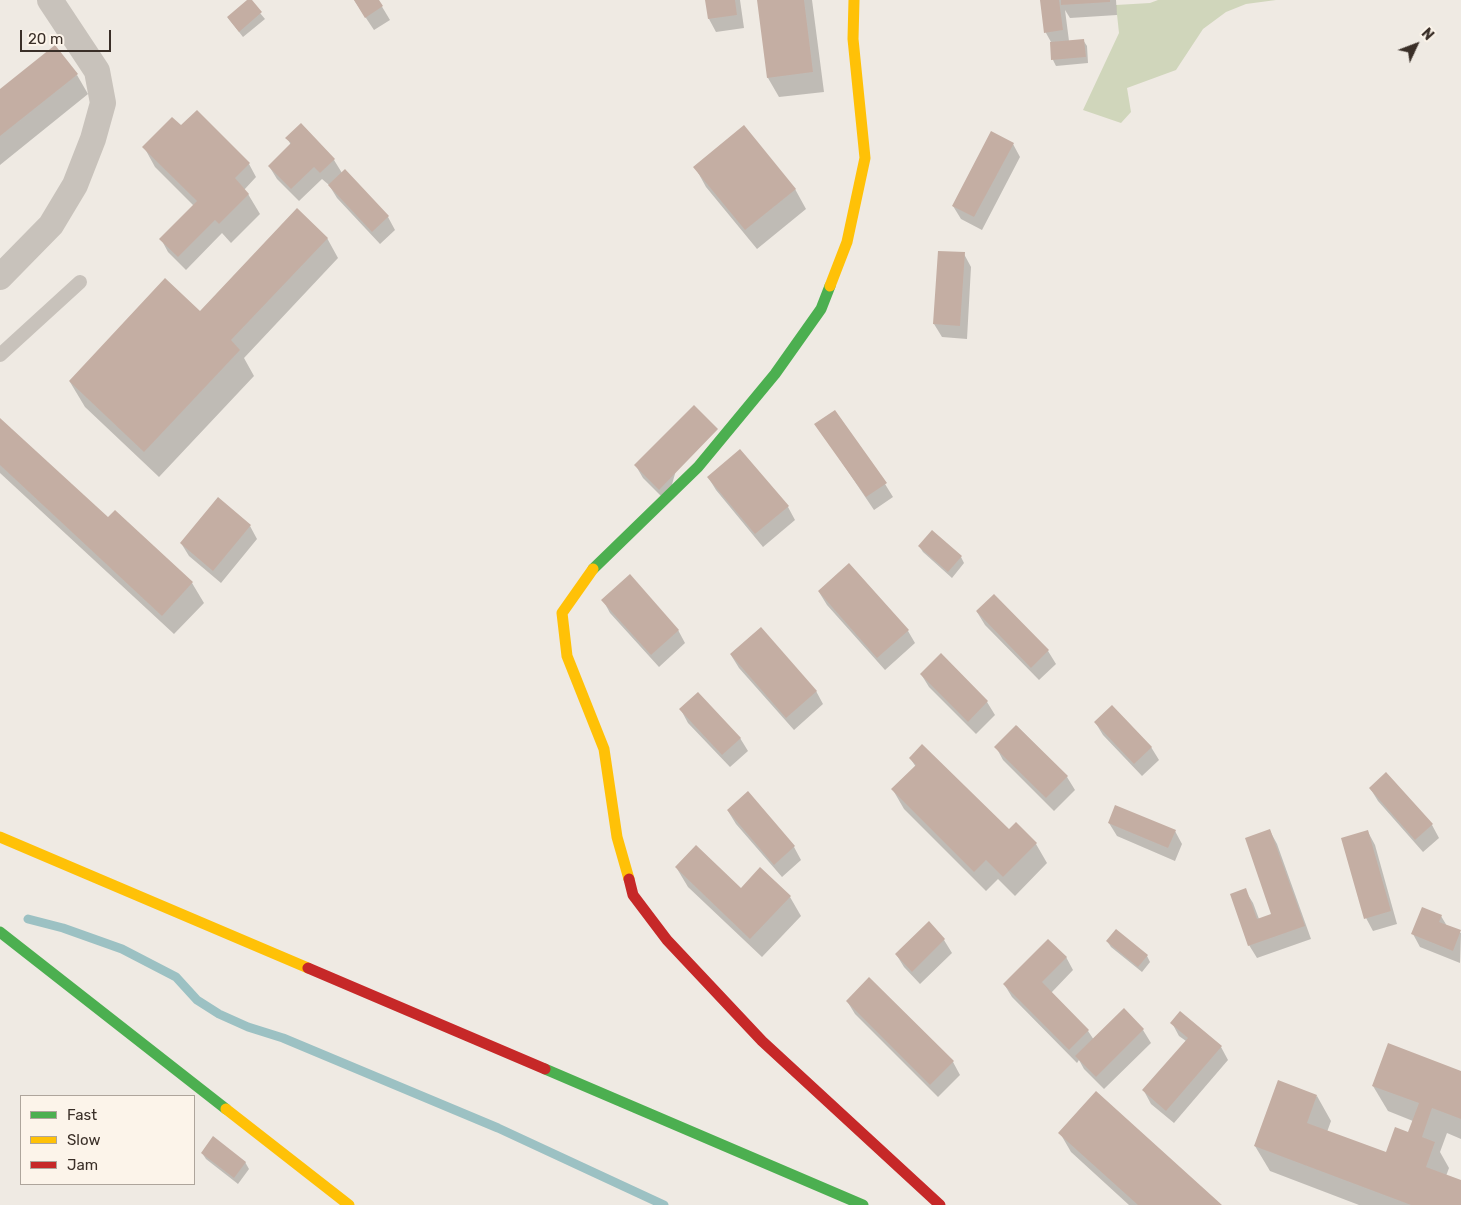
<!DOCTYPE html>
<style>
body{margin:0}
#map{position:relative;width:1461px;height:1205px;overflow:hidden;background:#efeae3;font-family:Rubik,sans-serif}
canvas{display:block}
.legend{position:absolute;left:20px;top:1095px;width:175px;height:90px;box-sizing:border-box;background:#fcf4ea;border:1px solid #aea59c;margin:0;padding:6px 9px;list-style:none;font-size:15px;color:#3a2f28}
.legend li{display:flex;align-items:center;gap:10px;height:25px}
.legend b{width:25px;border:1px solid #aea59c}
.north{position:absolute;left:1391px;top:20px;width:50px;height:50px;-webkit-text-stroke:4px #fcf4ea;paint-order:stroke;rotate:47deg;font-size:14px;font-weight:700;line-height:20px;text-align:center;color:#3a2f28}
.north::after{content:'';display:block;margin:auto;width:18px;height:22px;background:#3a2f28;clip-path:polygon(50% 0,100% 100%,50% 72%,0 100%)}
.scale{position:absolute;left:20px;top:30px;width:91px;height:22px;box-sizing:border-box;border:2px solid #3a2f28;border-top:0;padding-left:6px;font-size:15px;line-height:18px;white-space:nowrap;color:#3a2f28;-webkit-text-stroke:4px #fcf4ea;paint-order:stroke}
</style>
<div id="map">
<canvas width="1461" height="1205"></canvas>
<ul class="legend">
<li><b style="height:6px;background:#4caf50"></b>Fast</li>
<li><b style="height:6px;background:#ffc107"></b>Slow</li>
<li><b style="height:6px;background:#c62828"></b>Jam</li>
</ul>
<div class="north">N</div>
<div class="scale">20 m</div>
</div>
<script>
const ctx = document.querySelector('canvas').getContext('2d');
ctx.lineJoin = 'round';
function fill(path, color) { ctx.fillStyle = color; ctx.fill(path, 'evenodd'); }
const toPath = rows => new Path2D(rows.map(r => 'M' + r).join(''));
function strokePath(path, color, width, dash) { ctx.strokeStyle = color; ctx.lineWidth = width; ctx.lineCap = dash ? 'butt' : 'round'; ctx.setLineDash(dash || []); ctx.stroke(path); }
fill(toPath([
 [1158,0,1276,0,1246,4,1226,12,1203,29,1176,70,1127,88,1131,112,1121,123,1083,110,1119,33,1116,5,1150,3]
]), '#d0d6bb');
fill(toPath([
 [29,917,63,926,122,947,177,976,198,998,220,1013,249,1025,284,1036,499,1126,623,1185,669,1205,658,1205,497,1130,282,1040,248,1029,218,1016,195,1002,174,979,152,966,121,951,91,940,62,930,28,921]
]), '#f1e4c8');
fill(toPath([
 [249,0,265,19,243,37,228,18],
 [354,0,378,0,390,20,374,30],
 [706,0,740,0,744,28,716,32,709,19],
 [758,0,812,0,824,92,779,97,768,78],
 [1042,0,1116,0,1117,15,1070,18,1065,10,1069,41,1083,40,1087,46,1088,63,1056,66,1053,60,1051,42,1046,33],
 [77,75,88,94,0,165,0,91],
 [185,131,249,164,256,177,244,190,248,194,260,214,231,243,222,233,186,270,168,252,161,239,194,206,155,167,144,147],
 [287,138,334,160,342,173,388,217,395,230,380,244,337,198,329,185,322,179,299,201,277,179,269,166,291,145],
 [1013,144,1020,157,982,230,961,219,953,206],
 [695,167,795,189,806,209,757,249,706,187],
 [327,238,338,258,244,358,254,376,159,477,85,407,70,382,200,313],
 [939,252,964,254,971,267,967,339,942,337,934,324],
 [694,407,667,502,643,478,636,466],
 [0,419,108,519,115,511,192,583,204,603,174,634,0,473],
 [816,424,885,484,893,497,874,510],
 [708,477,788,507,795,520,763,547,716,490],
 [250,526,257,539,221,583,189,556,181,543],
 [919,546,961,557,964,563,952,578,923,552],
 [819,592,908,631,915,643,885,670,827,605],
 [994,595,1048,651,1056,664,1039,680,985,625,977,612],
 [603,600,678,630,685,643,659,667,610,613],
 [731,655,816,691,823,704,794,730,739,668],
 [921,674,987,702,995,715,976,734,929,687],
 [681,710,740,738,748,751,730,767,688,723],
 [1095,722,1151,747,1159,760,1142,776,1103,735],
 [1017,726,1067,777,1075,790,1054,811,1003,760,996,747],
 [910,758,1009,831,1036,844,1047,863,1015,896,998,879,986,891,904,809,893,790,916,767],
 [1370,788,1432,825,1439,838,1423,852,1378,801],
 [728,811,794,847,801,860,782,877,736,824],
 [1109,823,1175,831,1182,844,1175,861,1117,836],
 [1270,831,1277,844,1311,939,1257,958,1249,945,1245,890,1253,903,1259,919,1273,915],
 [1368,832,1375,845,1397,924,1373,931,1366,918],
 [676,867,741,890,790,897,801,916,762,957,688,887],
 [1441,916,1447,926,1461,933,1460,963,1420,947,1413,934],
 [929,923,944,940,952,953,920,984,904,967,896,954],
 [1107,941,1147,956,1150,962,1142,972,1111,947],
 [1066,957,1073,970,1051,993,1088,1031,1094,1040,1143,1030,1151,1043,1104,1089,1084,1069,1079,1060,1077,1063,1012,997,1004,984],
 [847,1001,953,1062,960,1075,938,1097,855,1014],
 [1172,1023,1221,1047,1228,1060,1174,1123,1151,1104,1144,1091,1186,1041,1179,1036],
 [1461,1072,1461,1139,1447,1133,1440,1152,1449,1168,1446,1176,1461,1182,1461,1205,1359,1205,1270,1171,1255,1146,1317,1096,1331,1121,1327,1132,1386,1154,1409,1133,1413,1121,1388,1111,1373,1086],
 [1060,1133,1221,1205,1129,1205,1071,1152],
 [202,1153,245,1162,249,1169,238,1184,206,1159]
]), '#0003');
strokePath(toPath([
 [28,919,63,928,122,949,176,977,197,1000,219,1014,248,1027,283,1038,498,1128,664,1205]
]), '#9cc1c3', 9);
fill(toPath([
 [247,0,252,0,262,12,239,32,227,17],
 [354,0,379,0,383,6,365,18],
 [705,0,735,0,737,15,708,19],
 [757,0,804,0,813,72,767,78],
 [1040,0,1059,0,1063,30,1044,33],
 [1061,0,1110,0,1110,2,1061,5],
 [1084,39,1086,57,1051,60,1050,42],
 [55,45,78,74,0,136,0,89],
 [197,110,250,163,235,178,249,194,219,224,215,220,178,257,159,239,197,201,142,147,172,117,181,125],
 [301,123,335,159,320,173,314,167,291,189,268,166,291,143,285,138],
 [744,125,796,189,745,230,693,167],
 [991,131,1014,143,974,217,952,206],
 [345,169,389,216,372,232,328,185],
 [297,208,328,238,231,340,240,350,144,452,69,381,165,278,200,311],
 [938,251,965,252,960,326,933,324],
 [694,405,718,429,659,490,634,465],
 [835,410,887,483,866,497,814,424],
 [0,418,108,517,115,510,193,582,162,616,0,465],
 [740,449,789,506,755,534,707,477],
 [218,497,251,525,213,571,180,543],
 [932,530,962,556,948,572,918,546],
 [849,563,909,630,877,658,818,591],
 [630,574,679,630,651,655,601,600],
 [994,594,1049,650,1031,668,976,611],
 [761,627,817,691,786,718,730,654],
 [941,653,988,701,968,722,920,674],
 [698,692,741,738,722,755,679,709],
 [1112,705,1152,747,1134,764,1094,722],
 [1016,725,1068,776,1046,798,994,747],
 [922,744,1009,829,1016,822,1037,843,1003,877,986,860,974,872,891,789,916,765,909,758],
 [1386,772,1433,824,1415,840,1369,788],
 [748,791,795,846,774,865,727,810],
 [1115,805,1176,830,1168,848,1108,823],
 [1270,829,1305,926,1248,946,1230,894,1246,888,1257,919,1271,914,1245,838],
 [1368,830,1391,911,1364,919,1341,838],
 [696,845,741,888,760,867,791,896,750,939,675,867],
 [1422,907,1442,915,1439,922,1461,930,1453,951,1411,934],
 [929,921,945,939,912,972,895,954],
 [1116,929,1148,955,1138,967,1106,941],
 [1048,939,1067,957,1042,982,1089,1030,1069,1050,1003,984],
 [869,977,954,1061,930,1085,846,1001],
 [1124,1008,1144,1029,1096,1077,1075,1056],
 [1180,1011,1222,1046,1166,1111,1142,1090,1188,1038,1170,1023],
 [1388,1043,1461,1071,1461,1119,1432,1108,1422,1137,1435,1142,1426,1167,1461,1180,1461,1205,1411,1205,1254,1146,1278,1080,1317,1095,1307,1123,1386,1152,1395,1127,1408,1132,1419,1103,1372,1086],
 [1096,1091,1222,1205,1138,1205,1058,1133],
 [213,1136,246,1162,234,1178,201,1153]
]), '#c4aea3');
strokePath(toPath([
 [0,355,80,282]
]), '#c8c2bb', 14);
strokePath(toPath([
 [0,277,51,225,75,185,93,139,103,103,97,71,50,0]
]), '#c8c2bb', 26);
strokePath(toPath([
 [593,569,698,467,775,374,821,309,830,286],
 [0,932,226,1109],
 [545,1069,863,1205]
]), '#4caf50', 11);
strokePath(toPath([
 [830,286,847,242,865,158,853,39,854,0],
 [593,569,562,613,567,656,604,749,617,837,629,879],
 [0,837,308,968],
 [226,1109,349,1205]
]), '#ffc107', 11);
strokePath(toPath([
 [629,879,633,895,667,940,762,1041,940,1205],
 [308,968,545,1069]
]), '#c62828', 11);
</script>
